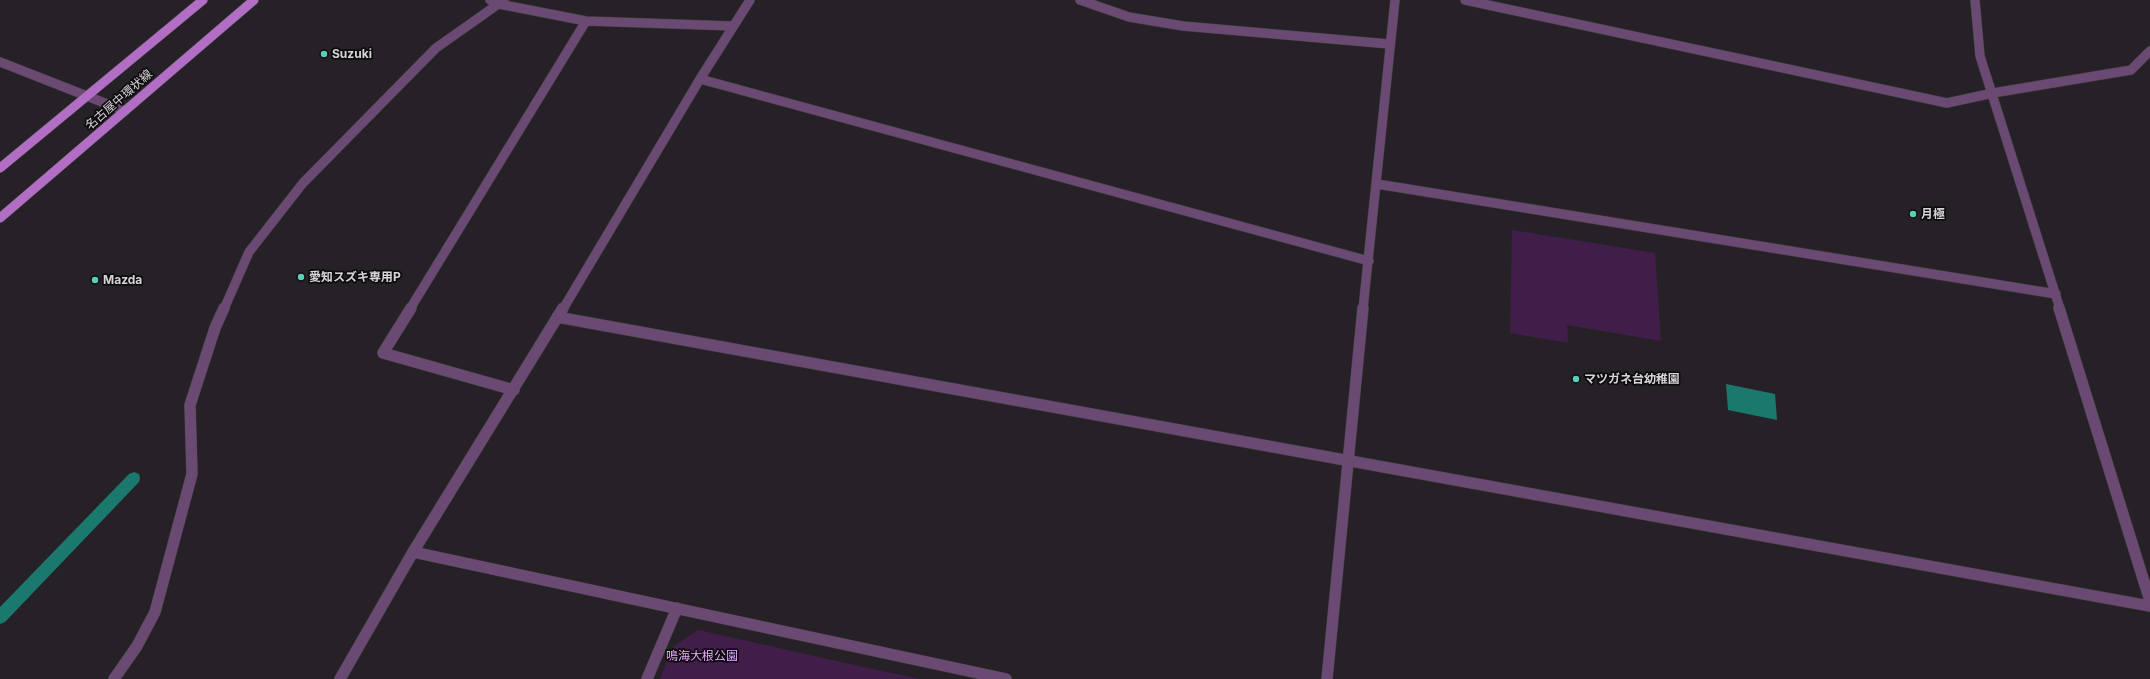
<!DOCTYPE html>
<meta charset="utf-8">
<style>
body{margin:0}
canvas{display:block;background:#262127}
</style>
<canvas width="2150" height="679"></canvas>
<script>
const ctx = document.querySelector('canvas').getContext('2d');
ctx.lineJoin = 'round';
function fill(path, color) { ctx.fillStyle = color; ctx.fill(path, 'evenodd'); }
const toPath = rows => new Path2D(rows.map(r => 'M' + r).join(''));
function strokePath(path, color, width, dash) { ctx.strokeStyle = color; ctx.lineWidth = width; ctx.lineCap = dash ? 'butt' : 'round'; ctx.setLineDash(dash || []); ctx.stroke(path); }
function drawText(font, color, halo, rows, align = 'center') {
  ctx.font = font + ' Inter,"Noto Sans JP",sans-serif'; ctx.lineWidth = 3.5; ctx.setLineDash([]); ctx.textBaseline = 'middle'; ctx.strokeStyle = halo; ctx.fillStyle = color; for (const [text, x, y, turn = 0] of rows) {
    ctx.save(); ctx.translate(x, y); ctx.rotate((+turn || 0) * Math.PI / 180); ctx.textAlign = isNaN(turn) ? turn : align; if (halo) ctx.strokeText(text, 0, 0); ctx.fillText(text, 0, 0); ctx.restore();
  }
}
fill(toPath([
 [1512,230,1655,253,1661,341,1567,325,1568,343,1510,333],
 [698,630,863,667,920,679,660,679,674,646]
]), '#411e4a');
fill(toPath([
 [1726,384,1775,394,1777,420,1728,410]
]), '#1a796c');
fill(toPath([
 [134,472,139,474,140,478,139,482,5,622,0,624,0,607,129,474,134,472]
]), '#1a796c');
const minorFar1 = toPath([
 [490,0,499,4,586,21,733,26],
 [1080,0,1129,17,1183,26,1389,44],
 [1465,0,1947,103,1993,93,2131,70,2150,51],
 [1975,0,1980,56,2060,309],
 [0,62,125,111],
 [700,79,1369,261],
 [1377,184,2056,294],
 [224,309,249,252,303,183,436,48,504,0],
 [410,309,586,21],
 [563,309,700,79,750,0],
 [1363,309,1395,0]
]);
const minor = toPath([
 [411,308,383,353,514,390],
 [2059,308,2150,601],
 [557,317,2150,606],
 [413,552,1006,679],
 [114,679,137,646,155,612,192,474,190,405,215,328,224,308],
 [340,679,413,552,563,308],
 [647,679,677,608],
 [1327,679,1363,308]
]);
const primary = toPath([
 [0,168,203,0],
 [0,218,254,0]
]);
strokePath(minorFar1, '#423e43', 10);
strokePath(minor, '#423e43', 12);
strokePath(primary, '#423e43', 10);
strokePath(minorFar1, '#6a4a73', 9);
strokePath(minor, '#6a4a73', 11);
strokePath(primary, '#b16ec4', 9);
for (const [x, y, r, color] of [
 [324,54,4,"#5bcebb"],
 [1913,214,4,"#5bcebb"],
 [301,277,4,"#5bcebb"],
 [95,280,4,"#5bcebb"],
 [1576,379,4,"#5bcebb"]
]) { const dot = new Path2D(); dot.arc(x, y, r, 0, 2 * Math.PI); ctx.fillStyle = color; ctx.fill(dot); strokePath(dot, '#0d0b0e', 1.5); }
drawText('bold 12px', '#d7d4d8', '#0d0b0e', [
 ["Suzuki",332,54],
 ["月極",1921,214],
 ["愛知スズキ専用P",309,277],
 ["Mazda",103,280],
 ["マツガネ台幼稚園",1584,379]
], 'left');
drawText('12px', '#d7d4d8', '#0d0b0e', [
 ["名古屋中環状線",119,100,-41]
]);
drawText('12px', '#eca8ff', '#0d0b0e', [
 ["鳴海大根公園",702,656]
]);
</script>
